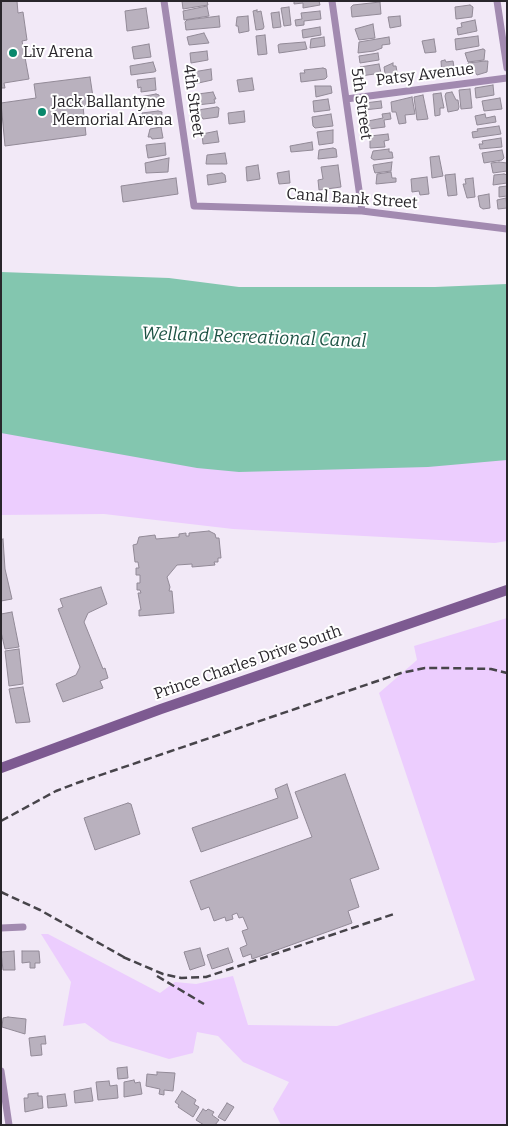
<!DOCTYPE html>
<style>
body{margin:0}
#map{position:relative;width:508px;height:1126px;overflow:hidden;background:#f2e9f7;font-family:Bitter,serif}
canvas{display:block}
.frame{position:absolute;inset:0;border:2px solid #29262b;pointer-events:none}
</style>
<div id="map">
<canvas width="508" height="1126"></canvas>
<div class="frame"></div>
</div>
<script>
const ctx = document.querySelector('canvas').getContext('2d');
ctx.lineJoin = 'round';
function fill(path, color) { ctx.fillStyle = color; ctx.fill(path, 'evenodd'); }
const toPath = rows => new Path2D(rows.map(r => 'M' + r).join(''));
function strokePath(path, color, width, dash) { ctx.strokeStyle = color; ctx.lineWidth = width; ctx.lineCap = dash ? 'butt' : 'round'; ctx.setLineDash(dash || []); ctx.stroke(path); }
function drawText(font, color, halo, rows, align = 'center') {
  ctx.font = font + ' Bitter,serif'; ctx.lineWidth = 4; ctx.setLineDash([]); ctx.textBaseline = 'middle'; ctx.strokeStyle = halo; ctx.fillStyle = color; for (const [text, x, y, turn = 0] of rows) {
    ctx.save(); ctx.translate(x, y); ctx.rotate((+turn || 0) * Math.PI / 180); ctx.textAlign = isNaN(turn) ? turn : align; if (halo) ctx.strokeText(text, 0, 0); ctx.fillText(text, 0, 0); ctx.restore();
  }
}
fill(toPath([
 [1,415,507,441,507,541,495,543,233,529,104,514,1,515],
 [507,618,507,1125,281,1125,273,1109,289,1082,243,1062,218,1036,197,1032,193,1053,169,1059,110,1041,85,1023,63,1026,71,982,41,934,48,934,160,993,175,982,196,984,233,976,248,1025,337,1026,475,980,379,693,417,660,414,646]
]), '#eccdfe');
fill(toPath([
 [1,272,169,278,239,287,435,287,507,284,507,460,428,467,239,472,197,468,1,433]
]), '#83c6af');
const building = toPath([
 [1,1,17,1,18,13,23,12,27,40,22,41,29,79,4,83,5,88,1,88,1,1],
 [182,1,207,1,208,5,183,9,182,1],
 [294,1,319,1,320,5,303,8,303,3,294,4,294,1],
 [380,2,381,14,352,17,351,7,353,5,380,2],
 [470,5,473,7,472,17,456,19,455,7,470,5],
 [207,6,209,16,184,20,183,11,207,6],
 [289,7,291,25,284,26,281,8,289,7],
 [146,8,149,28,127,31,125,11,146,8],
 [257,10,257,12,261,11,264,27,263,29,256,30,253,11,257,10],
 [320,11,321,19,304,21,304,25,296,26,295,20,302,19,301,13,320,11],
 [279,12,281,27,273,28,271,13,279,12],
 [219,16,220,27,186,30,185,22,187,20,219,16],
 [248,16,249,31,239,33,238,26,236,26,237,17,248,16],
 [400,16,401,26,390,28,388,17,400,16],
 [475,20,477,31,458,35,457,28,462,27,461,23,475,20],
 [373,24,375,38,359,40,355,29,373,24],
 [320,27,321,35,303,38,302,30,320,27],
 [204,33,209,43,189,45,187,37,204,33],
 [265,35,267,54,258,55,256,36,265,35],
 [478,36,479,46,456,50,455,39,478,36],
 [324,37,325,46,310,48,311,39,324,37],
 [389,37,390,44,382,45,382,48,374,51,358,53,359,42,389,37],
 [434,39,436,52,425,53,422,41,434,39],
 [305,42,307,49,279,53,278,45,280,44,305,42],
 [149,44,151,57,134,59,132,47,149,44],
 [483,49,485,50,484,60,468,62,465,53,483,49],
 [207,51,208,60,191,63,190,53,207,51],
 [378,53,379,60,360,63,359,56,378,53],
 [445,60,446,62,453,61,455,73,451,74,451,76,442,75,441,61,445,60],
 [485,61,488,61,487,72,477,75,474,70,471,70,468,63,485,61],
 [153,62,156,71,154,72,131,75,130,66,153,62],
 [393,63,393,66,396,66,398,78,386,80,384,67,393,63],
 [379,64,381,73,361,76,360,67,379,64],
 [323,68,326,69,327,77,325,79,301,82,300,73,305,73,304,70,323,68],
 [211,69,212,80,194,84,193,72,211,69],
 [90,77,93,97,88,98,90,105,83,106,86,135,5,146,1,103,36,98,34,84,90,77],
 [155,78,156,90,141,92,141,87,138,88,137,80,155,78],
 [252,78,254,90,239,92,237,80,252,78],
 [493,85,494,95,476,98,475,88,493,85],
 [315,86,331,86,332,93,316,97,315,86],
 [470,89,472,108,461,109,459,90,470,89],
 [213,92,216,99,214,99,215,103,197,105,198,94,213,92],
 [452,92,456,100,458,100,459,107,458,110,448,112,445,96,446,93,452,92],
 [441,93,444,108,440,108,440,115,435,116,433,94,441,93],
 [156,94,159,95,160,104,158,107,139,108,138,99,140,97,156,94],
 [423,95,428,119,417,120,414,97,423,95],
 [412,97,415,114,405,115,406,123,399,124,396,112,392,112,391,102,412,97],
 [500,98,502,109,484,111,482,101,500,98],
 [328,99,330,110,314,112,313,101,328,99],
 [381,101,382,108,364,110,365,103,381,101],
 [217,107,219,108,218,117,203,119,202,117,199,117,198,110,217,107],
 [158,111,162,112,161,123,143,123,142,113,158,111],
 [244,111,245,122,229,124,228,113,244,111],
 [390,113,391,119,384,120,385,127,369,129,368,121,383,118,382,114,390,113],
 [331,114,333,126,315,128,313,126,312,117,331,114],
 [485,114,486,118,495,116,496,122,477,125,475,116,485,114],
 [499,126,501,134,473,138,472,132,478,131,477,129,499,126],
 [161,127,163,138,152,139,151,137,148,137,150,129,161,127],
 [333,130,333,143,319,145,317,132,333,130],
 [217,131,219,142,203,144,202,134,217,131],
 [388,134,389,140,384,141,385,147,370,148,370,136,388,134],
 [501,138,502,147,480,149,479,144,483,144,482,141,501,138],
 [312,142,313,150,291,152,290,146,312,142],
 [165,143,166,155,148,158,146,145,165,143],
 [333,148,336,149,337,157,318,159,319,150,333,148],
 [389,149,389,152,392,152,393,158,374,160,371,158,373,151,389,149],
 [502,150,504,158,502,160,484,163,482,153,502,150],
 [225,153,227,164,206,164,207,155,225,153],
 [439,156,443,176,432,178,430,157,439,156],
 [169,158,168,172,146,173,145,163,169,158],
 [392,162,391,171,375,173,374,170,373,165,392,162],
 [499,162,507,163,507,171,493,173,491,163,499,162],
 [258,165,260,179,247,181,246,167,258,165],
 [338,165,341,187,319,190,318,180,323,179,321,167,338,165],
 [289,171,290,183,279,184,277,173,289,171],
 [391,172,392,178,396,178,396,182,376,184,377,174,391,172],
 [222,173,225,175,226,182,208,185,207,175,222,173],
 [455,174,457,195,448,196,445,175,455,174],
 [504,174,507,175,507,183,493,185,494,175,504,174],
 [427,177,429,194,420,195,419,191,412,192,411,179,427,177],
 [176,178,178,194,123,202,121,186,176,178],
 [473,178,475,197,467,198,463,184,466,184,465,179,473,178],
 [507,186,507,196,499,197,499,187,507,186],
 [489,194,490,208,483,209,480,207,478,196,489,194],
 [506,198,507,208,498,209,497,200,506,198],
 [209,531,215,534,216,538,219,538,221,558,218,558,218,562,214,562,215,565,192,567,192,564,177,565,167,577,170,587,169,591,172,591,174,613,139,616,139,610,141,610,138,593,141,593,140,590,137,590,137,583,140,583,140,575,136,575,136,568,139,568,138,562,135,562,133,545,137,544,139,537,155,535,156,539,179,537,179,534,186,533,186,536,189,536,189,533,209,531],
 [3,539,5,569,12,599,1,601,1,540,3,539],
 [101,587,107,604,88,613,84,622,103,669,105,668,108,678,100,681,103,688,63,702,56,684,76,675,80,667,58,609,63,607,60,599,101,587],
 [12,612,19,647,5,649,1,632,1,614,12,612],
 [19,649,23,684,9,686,5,651,19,649],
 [23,687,30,722,16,723,9,689,23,687],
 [345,774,379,869,350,879,359,907,348,911,352,923,252,959,251,954,243,957,240,948,247,945,242,931,248,929,243,917,239,918,237,913,232,915,233,919,226,921,225,917,214,921,209,907,201,910,190,881,312,837,295,792,345,774],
 [287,784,298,818,201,852,192,828,278,798,275,789,287,784],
 [128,803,131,804,140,834,95,850,84,818,128,803],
 [200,948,205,965,190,970,184,952,200,948],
 [228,948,233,962,212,969,207,955,228,948],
 [14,951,15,970,3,970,1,952,14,951],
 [22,951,39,951,40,963,35,963,35,968,30,968,30,962,22,963,22,951],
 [8,1017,26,1019,25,1034,2,1027,3,1018,8,1017],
 [45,1036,46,1044,41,1044,42,1055,31,1056,29,1038,45,1036],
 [127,1067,128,1078,118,1079,117,1068,127,1067],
 [157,1072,175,1073,173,1091,164,1090,164,1095,159,1094,160,1089,146,1086,147,1074,157,1075,157,1072],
 [134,1080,135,1083,140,1082,142,1094,124,1097,124,1082,134,1080],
 [109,1081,110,1086,117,1085,118,1098,98,1100,96,1082,109,1081],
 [91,1088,93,1101,75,1103,74,1091,91,1088],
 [182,1091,196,1100,194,1104,199,1107,193,1117,178,1107,179,1105,175,1102,182,1091],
 [38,1093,38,1096,42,1096,43,1108,25,1112,24,1098,28,1098,28,1094,38,1093],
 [65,1094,67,1106,48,1108,47,1096,65,1094],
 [227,1103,234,1107,225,1121,218,1117,227,1103],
 [203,1109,206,1111,208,1109,214,1112,212,1115,219,1120,215,1125,204,1125,196,1120,203,1109]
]);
fill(building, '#b9b1be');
strokePath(building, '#928a97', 1);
strokePath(toPath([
 [164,1,194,206,362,211,507,229],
 [332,1,362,211],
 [497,1,507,68],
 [346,99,507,78],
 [1,928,23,927],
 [1,1071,9,1125]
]), '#a28ab0', 7);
strokePath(toPath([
 [1,768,161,709,507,590]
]), '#7d5a91', 10);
strokePath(toPath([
 [1,821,56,791,77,783,401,673,425,668,447,668,491,669,507,673],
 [1,892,40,910,129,960],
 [123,957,163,974,181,978,206,977,394,914],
 [157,976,204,1004]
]), '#47444a', 2.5, [8, 4]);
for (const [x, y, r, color] of [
 [13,53,5,"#08886c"],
 [42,112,5,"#08886c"]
]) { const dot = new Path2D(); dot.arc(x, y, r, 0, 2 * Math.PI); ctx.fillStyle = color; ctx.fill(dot); strokePath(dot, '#fff', 2); }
drawText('16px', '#29262b', '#fff', [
 ["Liv Arena",23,53],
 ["Jack Ballantyne",52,103],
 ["Memorial Arena",52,121]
], 'left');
drawText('16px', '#29262b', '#fff', [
 ["Patsy Avenue",425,75,-7],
 ["4th Street",193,101,82],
 ["5th Street",361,104,82],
 ["Canal Bank Street",352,199,4],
 ["Prince Charles Drive South",248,663,-19]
]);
drawText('italic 18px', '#1d5344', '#fff', [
 ["Welland Recreational Canal",254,338,2]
]);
</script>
